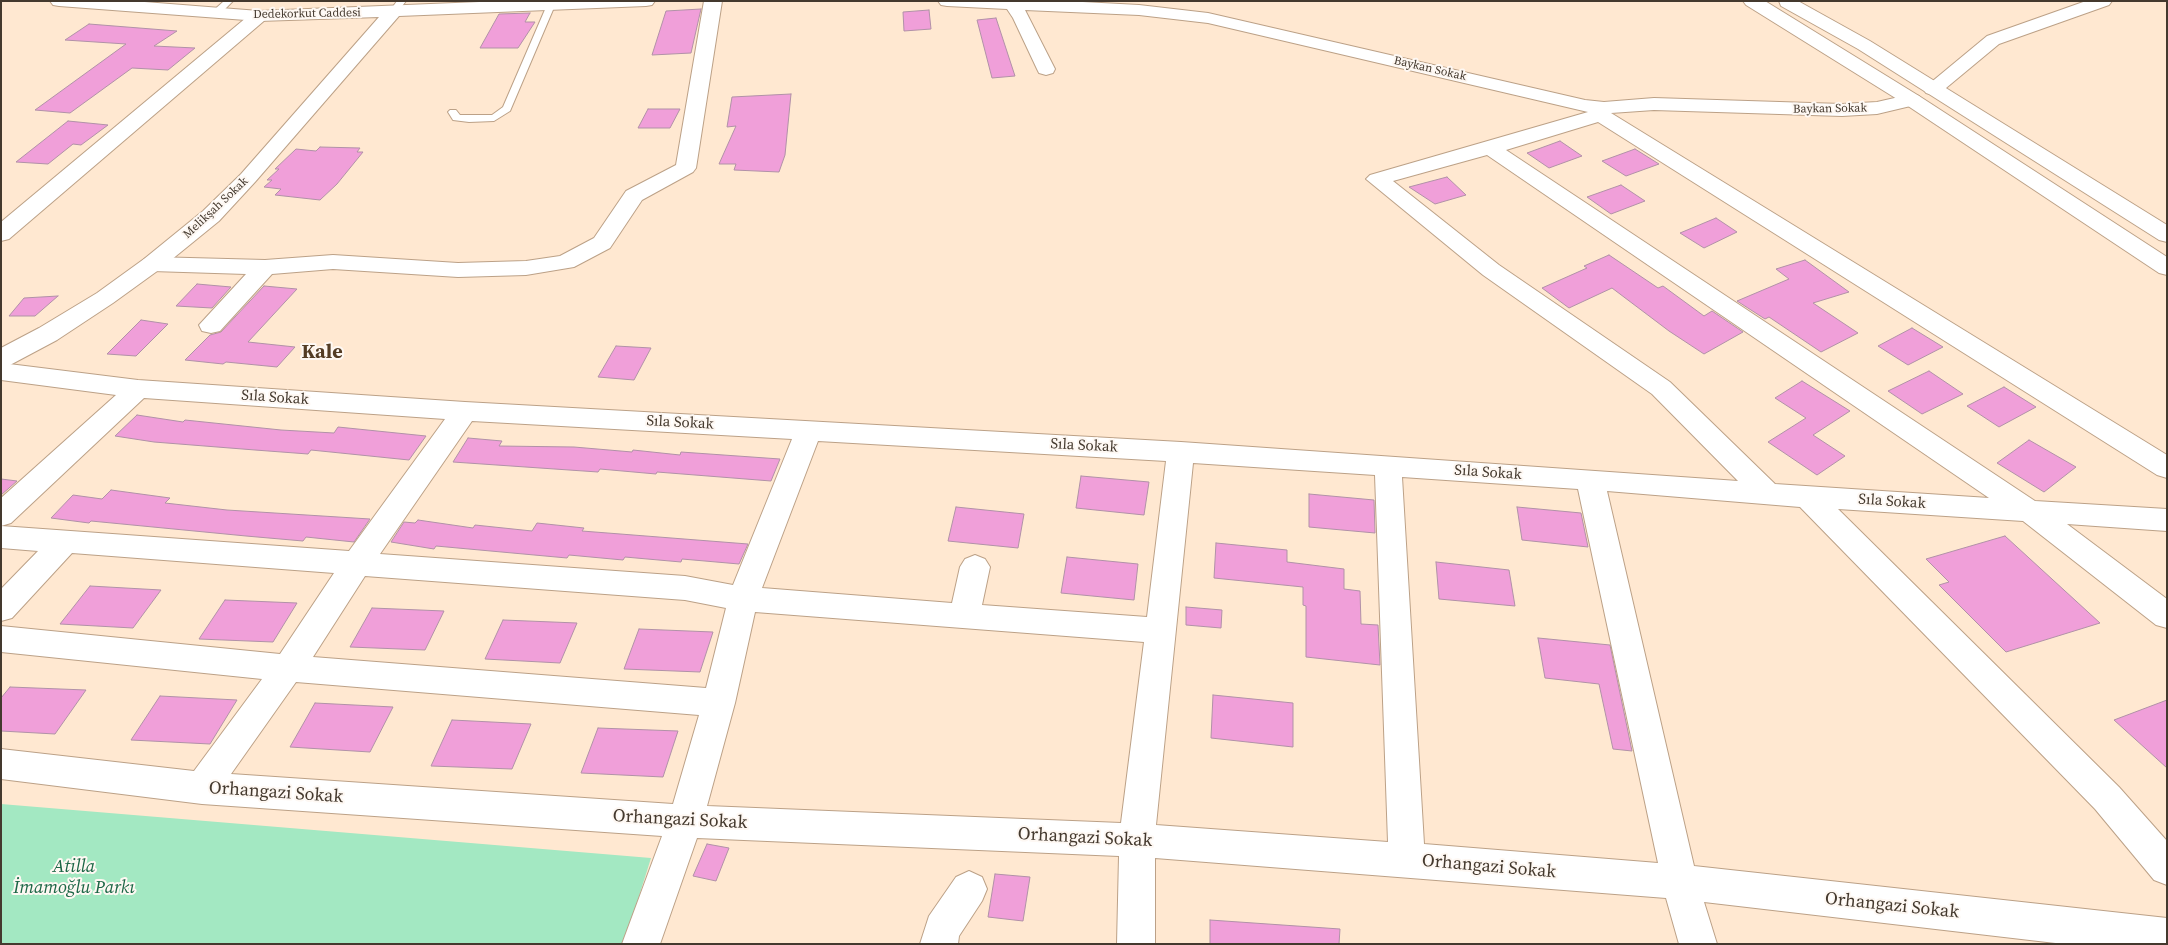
<!DOCTYPE html>
<meta charset="utf-8">
<style>
body{margin:0}
#map{position:relative;width:2168px;height:945px;overflow:hidden;background:#ffe8d1;font-family:"Source Serif 4",serif}
canvas{display:block}
.frame{position:absolute;inset:0;border:2px solid #44392e;pointer-events:none}
</style>
<div id="map">
<canvas width="2168" height="945"></canvas>
<div class="frame"></div>
</div>
<script>
const ctx = document.querySelector('canvas').getContext('2d');
ctx.lineJoin = 'round';
function fill(path, color) { ctx.fillStyle = color; ctx.fill(path, 'evenodd'); }
const toPath = rows => new Path2D(rows.map(r => 'M' + r).join(''));
function strokePath(path, color, width, dash) { ctx.strokeStyle = color; ctx.lineWidth = width; ctx.lineCap = dash ? 'butt' : 'round'; ctx.setLineDash(dash || []); ctx.stroke(path); }
function drawText(font, color, halo, rows, align = 'center') {
  ctx.font = font + ' "Source Serif 4",serif'; ctx.lineWidth = 4; ctx.setLineDash([]); ctx.textBaseline = 'middle'; ctx.strokeStyle = halo; ctx.fillStyle = color; for (const [text, x, y, turn = 0] of rows) {
    ctx.save(); ctx.translate(x, y); ctx.rotate((+turn || 0) * Math.PI / 180); ctx.textAlign = isNaN(turn) ? turn : align; if (halo) ctx.strokeText(text, 0, 0); ctx.fillText(text, 0, 0); ctx.restore();
  }
}
fill(toPath([
 [1,804,651,858,624,944,1,944]
]), '#a3e8c2');
const building = toPath([
 [701,9,691,53,652,55,666,11,701,9],
 [929,10,931,29,904,31,903,12,929,10],
 [530,13,525,22,535,22,518,48,480,48,499,14,530,13],
 [996,18,1015,76,992,78,977,20,996,18],
 [89,24,177,31,154,46,195,48,168,70,132,68,70,113,35,110,126,44,65,40,89,24],
 [791,94,785,155,779,172,734,170,736,164,719,164,736,126,727,127,732,97,791,94],
 [648,109,680,109,670,128,638,128,648,109],
 [68,121,108,125,81,145,73,144,48,164,16,162,68,121],
 [1560,141,1582,156,1549,168,1527,153,1560,141],
 [320,147,360,148,357,152,363,152,337,184,320,200,275,195,281,189,264,187,272,180,267,180,279,169,275,169,296,149,316,151,320,147],
 [1635,149,1659,164,1626,176,1602,161,1635,149],
 [1447,177,1466,195,1435,204,1409,187,1447,177],
 [1621,185,1645,201,1611,214,1587,197,1621,185],
 [1716,218,1737,232,1704,248,1680,233,1716,218],
 [1609,255,1658,288,1663,286,1704,316,1712,311,1743,332,1704,354,1669,331,1612,288,1569,308,1542,288,1587,268,1584,266,1609,255],
 [1805,260,1849,292,1813,303,1858,333,1821,352,1769,317,1765,319,1737,301,1789,279,1776,269,1805,260],
 [197,284,231,287,212,308,176,306,197,284],
 [264,286,297,289,248,342,295,347,277,367,226,362,223,364,185,360,210,335,221,332,264,286],
 [58,296,35,316,9,316,24,298,58,296],
 [141,320,168,324,136,356,107,354,141,320],
 [1912,328,1943,347,1908,365,1878,346,1912,328],
 [616,346,651,348,634,380,598,377,616,346],
 [1929,371,1963,394,1922,414,1888,391,1929,371],
 [1802,381,1850,411,1813,435,1845,456,1817,475,1768,442,1806,418,1775,398,1802,381],
 [2004,387,2036,407,1999,427,1967,406,2004,387],
 [137,415,183,422,185,420,281,430,334,433,338,427,426,436,409,460,311,450,308,454,255,450,154,442,115,436,137,415],
 [468,438,502,441,499,446,574,447,632,452,633,450,680,455,681,452,780,459,771,481,657,472,656,474,600,469,598,472,453,462,468,438],
 [2029,440,2076,467,2044,492,1997,463,2029,440],
 [1081,476,1149,482,1144,515,1076,508,1081,476],
 [1,479,17,481,1,495,1,479],
 [111,490,170,498,165,503,227,510,370,519,354,542,306,537,303,541,246,536,91,521,89,523,51,518,73,495,102,499,111,490],
 [1309,494,1374,500,1375,533,1309,527,1309,494],
 [956,507,1024,514,1018,548,948,541,956,507],
 [1517,507,1581,513,1588,547,1522,540,1517,507],
 [418,520,473,528,475,525,532,531,537,523,584,528,582,531,748,544,739,564,682,559,681,562,625,557,623,560,569,555,567,558,436,546,434,549,391,542,404,522,415,523,418,520],
 [2005,536,2100,623,2006,652,1939,585,1949,582,1926,559,2005,536],
 [1216,543,1287,550,1287,562,1344,569,1344,589,1360,591,1361,624,1378,625,1380,665,1306,657,1306,606,1303,605,1303,587,1214,578,1216,543],
 [1067,557,1138,564,1134,600,1061,593,1067,557],
 [1436,562,1509,570,1515,606,1439,599,1436,562],
 [90,586,161,590,133,628,60,624,90,586],
 [225,600,297,603,273,642,199,639,225,600],
 [1186,607,1222,610,1221,628,1186,625,1186,607],
 [372,608,444,611,425,650,350,647,372,608],
 [503,620,577,623,560,663,485,659,503,620],
 [639,629,713,632,700,672,624,669,639,629],
 [1538,638,1610,645,1632,751,1613,749,1599,684,1545,678,1538,638],
 [10,687,86,690,55,734,1,731,1,698,10,687],
 [1213,695,1293,703,1293,747,1211,738,1213,695],
 [160,696,237,700,210,744,131,740,160,696],
 [2167,700,2167,768,2114,720,2167,700],
 [315,703,393,707,370,752,290,747,315,703],
 [452,720,531,724,512,769,431,766,452,720],
 [598,728,678,731,663,777,581,773,598,728],
 [707,844,729,848,716,881,693,876,707,844],
 [995,874,1030,877,1023,921,988,917,995,874],
 [1210,920,1340,929,1339,944,1210,944,1210,920]
]);
fill(building, '#f09fd9');
strokePath(building, '#b191a7', 1);
const service = toPath([
 [224,1,233,1,219,15,213,15,213,11,224,1],
 [397,1,406,1,396,14,390,14,389,12,397,1],
 [551,2,555,5,510,111,494,121,469,122,453,120,448,112,450,110,456,110,460,115,492,115,503,107,547,5,551,2]
]);
const minor = toPath([
 [704,1,722,1,696,168,693,172,642,200,610,248,574,267,526,275,458,277,333,269,272,274,220,331,211,333,202,331,199,325,246,274,152,271,144,269,140,264,144,259,152,257,265,260,333,255,458,263,526,261,560,256,594,238,626,191,676,165,704,1],
 [938,1,1064,1,1139,5,1208,13,1585,100,1604,102,1654,98,1842,104,1877,102,1912,94,1919,96,1922,100,1919,104,1877,114,1842,116,1654,110,1611,113,2167,455,2167,478,2157,475,1598,122,1506,150,2035,501,2167,509,2167,531,2067,524,2167,599,2167,628,2156,625,2023,521,1838,509,2119,787,2167,841,2167,885,2154,880,2095,809,1800,507,1607,491,1694,866,2167,918,2167,944,2064,944,1704,902,1717,944,1679,944,1666,898,1155,858,1155,944,1117,944,1119,856,697,838,660,944,622,944,662,836,202,804,1,779,1,749,194,771,262,679,1,652,1,626,280,654,334,573,72,553,12,618,1,621,1,589,38,551,1,548,1,526,349,551,445,419,144,398,11,523,1,526,1,498,116,395,1,380,1,363,138,380,465,402,1181,442,1738,481,1652,394,1483,275,1366,179,1370,175,1588,112,1208,23,1139,15,1025,10,1055,69,1053,73,1046,75,1039,73,1037,69,1013,18,1007,9,947,6,941,5,938,1],
 [1487,155,1989,498,1775,484,1670,382,1499,265,1393,181,1487,155],
 [472,421,792,439,733,585,685,576,380,554,472,421],
 [818,441,1166,461,1147,617,982,605,990,567,985,559,975,555,965,559,960,567,952,603,762,588,818,441],
 [1193,463,1375,475,1388,842,1156,825,1193,463],
 [1402,477,1578,489,1658,863,1424,844,1402,477],
 [365,576,685,600,726,608,706,688,313,657,365,576],
 [755,612,1144,642,1121,823,707,806,735,703,755,612],
 [296,682,699,715,673,804,231,774,296,682],
 [2086,1,2112,1,2109,5,1999,44,1940,93,1933,95,1926,93,1923,89,1987,36,2086,1],
 [259,11,265,12,268,16,265,20,9,239,1,241,1,222,253,12,259,11],
 [969,871,982,877,987,889,982,901,959,936,958,944,920,944,929,916,956,877,969,871]
]);
const tertiary = toPath([
 [50,1,132,1,259,11,504,1,655,1,652,5,646,6,399,16,255,182,219,221,160,269,113,303,57,340,10,365,1,367,1,348,39,328,97,293,144,259,203,211,241,174,379,17,259,21,59,6,53,5,50,1]
]);
const secondary = toPath([
 [1743,1,1765,1,1919,96,2167,257,2167,275,2159,273,1905,104,1746,5,1743,1],
 [1779,1,1798,1,1870,41,2167,225,2167,242,2159,240,1858,49,1781,6,1779,1]
]);
strokePath(service, '#bca187', 2);
strokePath(minor, '#bca187', 2);
strokePath(tertiary, '#bca187', 2);
strokePath(secondary, '#bca187', 2);
fill(service, '#fff');
fill(minor, '#fff');
fill(tertiary, '#fff');
fill(secondary, '#fff');
drawText('12px', '#44392e', '#fef8f3', [
 ["Dedekorkut Caddesi",307,14,-1],
 ["Baykan Sokak",1430,69,13],
 ["Baykan Sokak",1830,109,-1],
 ["Melikşah Sokak",216,208,-43]
]);
drawText('15px', '#44392e', '#fef8f3', [
 ["Sıla Sokak",275,398,4],
 ["Sıla Sokak",680,423,3],
 ["Sıla Sokak",1084,446,3],
 ["Sıla Sokak",1488,473,4],
 ["Sıla Sokak",1892,502,4]
]);
drawText('18px', '#44392e', '#fef8f3', [
 ["Orhangazi Sokak",276,793,4],
 ["Orhangazi Sokak",680,820,3],
 ["Orhangazi Sokak",1085,838,3],
 ["Orhangazi Sokak",1489,867,5],
 ["Orhangazi Sokak",1892,906,6]
]);
drawText('italic 18px', '#1b6645', '#fef8f3', [
 ["Atilla",74,867],
 ["İmamoğlu Parkı",74,888]
]);
drawText('bold 20px', '#533c24', '#fef8f3', [
 ["Kale",322,353]
]);
</script>
